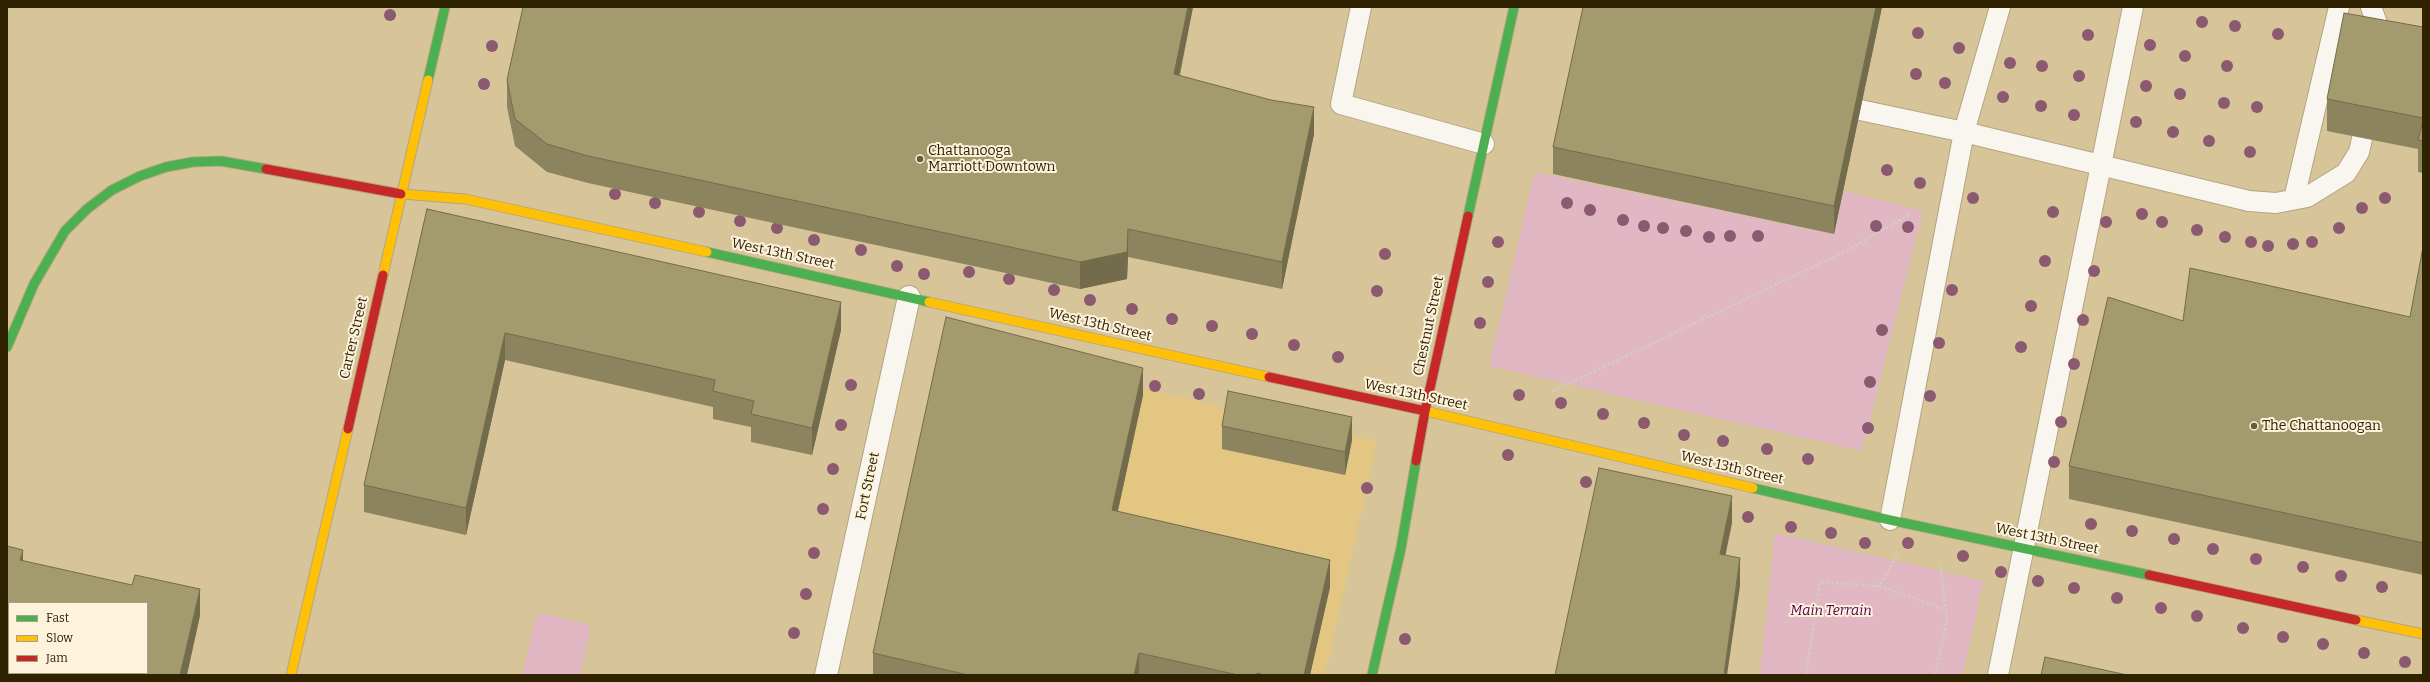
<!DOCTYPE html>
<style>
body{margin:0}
#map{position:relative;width:2430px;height:682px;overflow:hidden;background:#d7c499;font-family:Bitter,serif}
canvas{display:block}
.frame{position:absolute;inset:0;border:8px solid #2e2200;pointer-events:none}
.legend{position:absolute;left:8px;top:602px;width:140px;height:72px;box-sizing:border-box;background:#fdf3dd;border:1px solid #aa9f85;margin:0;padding:5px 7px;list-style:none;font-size:12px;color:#2e2200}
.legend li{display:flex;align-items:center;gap:8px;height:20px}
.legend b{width:20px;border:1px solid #aa9f85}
</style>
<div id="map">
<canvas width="2430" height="682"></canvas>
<div class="frame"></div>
<ul class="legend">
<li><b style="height:5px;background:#4caf50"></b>Fast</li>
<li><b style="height:5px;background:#ffc107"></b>Slow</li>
<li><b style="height:5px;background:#c62828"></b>Jam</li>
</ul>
</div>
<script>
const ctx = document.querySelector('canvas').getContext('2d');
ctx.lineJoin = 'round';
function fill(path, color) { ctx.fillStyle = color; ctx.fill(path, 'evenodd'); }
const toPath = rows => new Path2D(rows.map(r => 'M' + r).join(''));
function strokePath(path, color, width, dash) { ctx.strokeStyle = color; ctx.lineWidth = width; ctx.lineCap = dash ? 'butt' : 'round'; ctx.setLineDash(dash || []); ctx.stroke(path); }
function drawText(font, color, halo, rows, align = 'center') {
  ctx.font = font + ' Bitter,serif'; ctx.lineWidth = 4; ctx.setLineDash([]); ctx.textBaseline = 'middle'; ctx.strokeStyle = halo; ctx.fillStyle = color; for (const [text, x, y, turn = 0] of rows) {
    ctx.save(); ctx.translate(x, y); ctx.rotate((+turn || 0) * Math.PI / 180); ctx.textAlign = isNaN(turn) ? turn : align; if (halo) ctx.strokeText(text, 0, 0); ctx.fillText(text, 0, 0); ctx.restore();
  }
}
fill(toPath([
 [946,345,1377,441,1325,675,871,675]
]), '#e2c682');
fill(toPath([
 [1535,172,1833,234,1843,191,1923,211,1862,451,1489,366],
 [1775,533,1983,581,1963,675,1760,675],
 [542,613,587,624,590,633,580,675,522,675,536,618]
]), '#e0b7c3');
const lane = toPath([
 [1361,7,1341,104,1484,144],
 [2371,7,2379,29,2378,45],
 [1860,110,1964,132,2249,201,2276,203,2307,197,2346,173,2359,152,2368,112],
 [2294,199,2339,7],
 [1890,520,1964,132,2000,7],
 [1998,675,2133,7]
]);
const street = toPath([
 [826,675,909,297]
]);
const fast = toPath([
 [428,80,445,7],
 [1468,216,1514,7],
 [707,252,929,302],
 [7,347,34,284,65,231,87,209,112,190,140,176,166,167,193,162,221,161,266,169],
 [1753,488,1890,520,2149,575],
 [1372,675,1401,548,1416,461]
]);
const slow = toPath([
 [401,194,465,199,707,252],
 [383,275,428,80],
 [929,302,1269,377],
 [1421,410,1753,488],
 [2356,620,2423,634],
 [291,675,348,429]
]);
const jam = toPath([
 [266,169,401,194],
 [1269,377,1421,410],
 [348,429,383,275],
 [1416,461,1425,411,1468,216],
 [2149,575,2356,620]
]);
strokePath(lane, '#b3a582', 22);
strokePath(street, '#b3a582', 24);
strokePath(fast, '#b3a582', 11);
strokePath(slow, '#b3a582', 11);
strokePath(jam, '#b3a582', 11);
strokePath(toPath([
 [1553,391,1844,252,1911,214],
 [1879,586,1944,609],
 [1806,675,1820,582,1879,586,1899,553],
 [1935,675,1947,620,1940,562]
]), '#d4cdbf', 2.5, [3, 2]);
strokePath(lane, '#f9f6f0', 20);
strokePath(street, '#f9f6f0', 22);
strokePath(fast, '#4caf50', 9);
strokePath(slow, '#ffc107', 9);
strokePath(jam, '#c62828', 9);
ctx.fillStyle = '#8b5970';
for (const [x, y] of [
 [390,15],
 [2202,22],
 [2235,26],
 [1918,33],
 [2278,34],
 [2088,35],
 [2150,45],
 [492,46],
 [1959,48],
 [2185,56],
 [2010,63],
 [2042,66],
 [2227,66],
 [1916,74],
 [2079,76],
 [1945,83],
 [484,84],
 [2146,86],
 [2180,94],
 [2003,97],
 [2224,103],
 [2041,106],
 [2257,107],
 [2074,115],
 [2136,122],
 [2173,132],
 [2209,141],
 [2250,152],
 [1887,170],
 [1920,183],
 [615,194],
 [1973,198],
 [2385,198],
 [655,203],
 [1567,203],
 [2362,208],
 [1590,210],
 [699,212],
 [2053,212],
 [2142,214],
 [1623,220],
 [740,221],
 [2106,222],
 [2162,222],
 [1644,226],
 [1876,226],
 [1908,227],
 [777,228],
 [1663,228],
 [2339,228],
 [2197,230],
 [1686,231],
 [1730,236],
 [1758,236],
 [1709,237],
 [2225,237],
 [814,240],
 [1498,242],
 [2251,242],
 [2312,242],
 [2293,244],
 [2268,246],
 [861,250],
 [1385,254],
 [2045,261],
 [897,266],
 [2094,271],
 [969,272],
 [924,274],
 [1009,279],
 [1488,282],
 [1054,290],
 [1952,290],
 [1377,291],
 [1090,300],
 [2031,306],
 [1132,309],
 [1172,319],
 [2083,320],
 [1480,323],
 [1212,326],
 [1882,330],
 [1252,334],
 [1939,343],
 [1294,345],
 [2021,347],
 [1338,357],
 [2074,364],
 [1870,382],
 [851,385],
 [1155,386],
 [1199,394],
 [1519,395],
 [1930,396],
 [1561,403],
 [1603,414],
 [2061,422],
 [1644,423],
 [841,425],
 [1868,428],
 [1684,435],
 [1723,441],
 [1767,449],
 [1508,455],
 [1808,459],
 [2054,462],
 [833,469],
 [1586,482],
 [1367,488],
 [823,509],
 [1748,517],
 [2091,524],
 [1791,527],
 [2132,531],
 [1831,533],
 [2174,539],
 [1865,543],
 [1908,543],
 [2213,549],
 [814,553],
 [1963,556],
 [2256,559],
 [2303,567],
 [2001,572],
 [2341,576],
 [2038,581],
 [2382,587],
 [2074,588],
 [806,594],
 [2117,598],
 [2161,608],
 [2197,616],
 [2243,628],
 [794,633],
 [2283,637],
 [1405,639],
 [2323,644],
 [2364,653],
 [2405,662]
]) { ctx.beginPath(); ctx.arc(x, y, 6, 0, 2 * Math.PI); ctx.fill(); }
fill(toPath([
 [523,7,1193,7,1180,75,1314,134,1282,289,1128,257,1127,279,1080,289,588,183,547,172,515,146,507,107,507,80],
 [1583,7,1882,7,1834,234,1553,174,1553,147],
 [2423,27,2423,173,2418,172,2418,149,2327,131,2327,99],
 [427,209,841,330,812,455,751,442,751,427,713,419,713,407,505,360,466,535,364,512,364,485],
 [2423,247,2423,575,2069,499,2069,466,2183,321,2410,317],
 [1143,395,1118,511,1330,587,1310,675,873,675,873,653],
 [1222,426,1352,440,1345,475,1222,449]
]), '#8c845f');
fill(toPath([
 [1188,7,1193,7,1174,101,1174,74],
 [1876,7,1882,7,1834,234,1834,206],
 [1314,107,1314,134,1282,289,1282,262],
 [1128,229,1128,257,1127,279,1080,289,1080,262],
 [841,302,841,330,812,455,812,428],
 [505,333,505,360,466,535,466,508],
 [1143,368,1143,395,1112,537,1112,510],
 [1352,417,1352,440,1345,475,1345,452],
 [1732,496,1732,523,1720,582,1720,554],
 [23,550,23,577,20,560],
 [1740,558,1740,586,1727,675,1724,675],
 [1330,560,1330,587,1310,675,1304,675],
 [200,589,200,616,187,675,180,675],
 [1139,653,1139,675,1134,675]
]), '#726c4d');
const building = toPath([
 [523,7,1188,7,1174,74,1271,100,1314,107,1282,262,1128,229,1127,252,1080,262,588,156,547,144,515,119,507,80,523,7],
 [1583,7,1876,7,1834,206,1553,147,1583,7],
 [2344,13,2423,27,2423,118,2327,99,2344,13],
 [2423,121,2423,141,2418,140,2423,121],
 [427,209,841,302,812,428,751,414,754,401,713,391,715,380,505,333,466,508,364,485,427,209],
 [2423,247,2423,543,2069,466,2108,297,2183,321,2190,268,2410,317,2423,247],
 [946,317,1143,368,1112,510,1330,560,1304,675,1264,675,1257,673,1257,675,1238,675,1139,653,1134,675,968,675,873,653,946,317],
 [1228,391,1352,417,1345,452,1222,426,1228,391],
 [1599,468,1732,496,1720,554,1740,558,1724,675,1555,675,1599,468],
 [7,546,23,550,20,560,132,585,135,575,200,589,180,675,7,675,7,546],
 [9,603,147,603,147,673,9,673,9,603],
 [2045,657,2127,675,2041,675,2045,657]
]);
fill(building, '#a39a6e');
strokePath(building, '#726c4d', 1);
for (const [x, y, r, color] of [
 [920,159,4,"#695b36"],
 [2254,426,4,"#695b36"]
]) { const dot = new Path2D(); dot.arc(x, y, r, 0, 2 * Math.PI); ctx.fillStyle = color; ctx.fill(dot); strokePath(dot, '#fdf3dd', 1.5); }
drawText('14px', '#2e2200', '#fdf3dd', [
 ["Chattanooga",928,151],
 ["Marriott Downtown",928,167],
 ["The Chattanoogan",2262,426]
], 'left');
drawText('14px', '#2e2200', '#fdf3dd', [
 ["West 13th Street",783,254,12],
 ["West 13th Street",1100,325,13],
 ["Chestnut Street",1429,326,-78],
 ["Carter Street",354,338,-77],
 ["West 13th Street",1416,395,12],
 ["West 13th Street",1732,468,13],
 ["Fort Street",868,486,-78],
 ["West 13th Street",2047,539,12]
]);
drawText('italic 14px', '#4d024e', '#fdf3dd', [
 ["Main Terrain",1831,611]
]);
</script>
